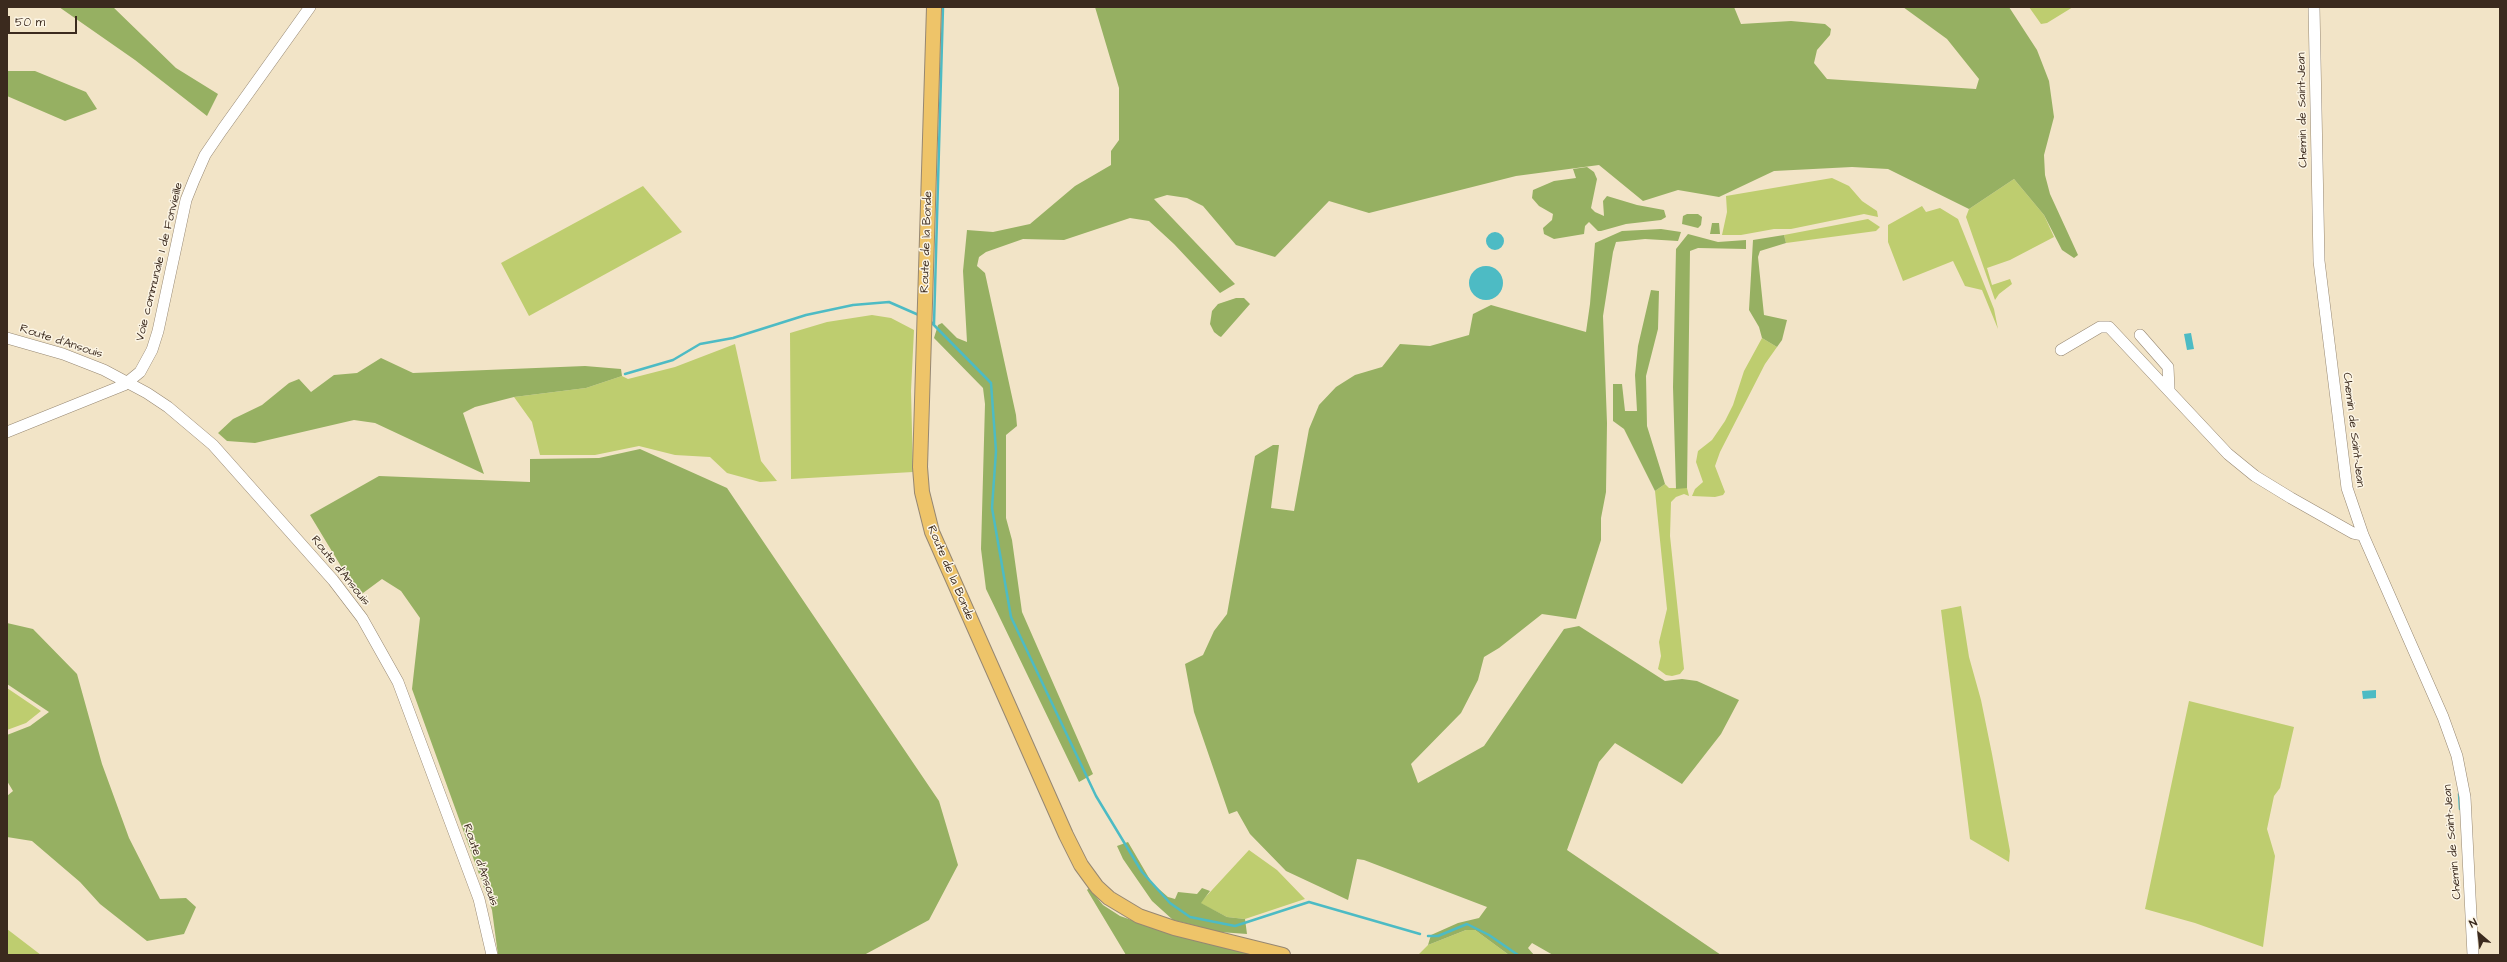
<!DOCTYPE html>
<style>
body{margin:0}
#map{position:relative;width:2507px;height:962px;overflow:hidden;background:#f2e4c7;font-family:"Architects Daughter",sans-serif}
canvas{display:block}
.frame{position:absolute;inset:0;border:8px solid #3b2a1e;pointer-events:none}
.north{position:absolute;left:2459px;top:914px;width:40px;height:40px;-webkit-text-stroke:3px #fcf5e5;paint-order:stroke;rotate:332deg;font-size:11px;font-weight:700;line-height:16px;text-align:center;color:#3b2a1e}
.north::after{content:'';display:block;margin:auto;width:14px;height:18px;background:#3b2a1e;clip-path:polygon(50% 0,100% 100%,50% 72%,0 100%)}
.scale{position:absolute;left:8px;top:16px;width:69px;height:18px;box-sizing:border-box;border:2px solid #3b2a1e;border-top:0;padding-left:5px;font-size:12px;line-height:14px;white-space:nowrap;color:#3b2a1e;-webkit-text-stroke:3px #fcf5e5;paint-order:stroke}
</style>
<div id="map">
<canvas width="2507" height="962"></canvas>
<div class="frame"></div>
<div class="north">N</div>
<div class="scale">50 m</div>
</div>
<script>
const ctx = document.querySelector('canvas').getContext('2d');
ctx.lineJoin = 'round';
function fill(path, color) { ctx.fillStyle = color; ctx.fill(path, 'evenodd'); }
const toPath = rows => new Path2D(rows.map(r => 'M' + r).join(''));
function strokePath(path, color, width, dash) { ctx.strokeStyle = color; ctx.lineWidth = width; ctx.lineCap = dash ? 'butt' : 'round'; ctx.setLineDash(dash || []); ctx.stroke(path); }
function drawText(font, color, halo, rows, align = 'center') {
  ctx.font = font + ' "Architects Daughter",sans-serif'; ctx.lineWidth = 3; ctx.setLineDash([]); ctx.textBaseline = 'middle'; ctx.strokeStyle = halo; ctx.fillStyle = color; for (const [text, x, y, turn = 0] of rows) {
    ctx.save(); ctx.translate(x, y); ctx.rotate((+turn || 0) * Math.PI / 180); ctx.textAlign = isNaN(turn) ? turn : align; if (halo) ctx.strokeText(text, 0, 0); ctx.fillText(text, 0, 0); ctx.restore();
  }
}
fill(toPath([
 [2029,7,2073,7,2047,23,2041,24],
 [1832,178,1849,186,1862,201,1877,211,1878,217,1864,214,1791,229,1774,229,1741,235,1722,235,1727,212,1726,196],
 [2014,179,2044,215,2054,237,2010,260,1987,268,1992,285,2010,279,2012,284,1999,294,1995,300,1966,217,1969,209],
 [643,186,682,232,529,316,501,263],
 [1922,206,1926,212,1940,208,1958,219,1994,309,1998,329,1982,290,1965,286,1953,261,1903,281,1888,242,1888,225],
 [1868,219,1880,227,1876,231,1786,243,1784,235],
 [872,315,891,318,914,330,911,391,913,472,791,479,790,333,827,322],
 [1762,338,1777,347,1765,364,1720,452,1715,466,1725,492,1723,495,1715,497,1692,496,1695,489,1703,482,1696,462,1698,451,1712,440,1725,421,1733,405,1744,371],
 [735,344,761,461,777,481,760,482,727,473,710,457,675,455,639,446,595,455,540,455,532,422,514,397,586,388,622,376,628,379,675,367],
 [1665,484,1669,488,1687,488,1689,496,1684,494,1676,497,1671,502,1670,536,1684,669,1680,674,1672,676,1666,675,1658,669,1661,656,1659,642,1667,609,1655,491],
 [1961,606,1969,657,1981,700,1992,754,2010,851,2009,862,1970,839,1941,610],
 [7,688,41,711,26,723,7,730],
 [2189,701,2294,727,2280,788,2274,796,2267,829,2275,856,2263,947,2195,923,2145,909],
 [1249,850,1277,870,1305,899,1245,919,1227,917,1200,903],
 [7,929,41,955,7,955],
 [1466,930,1475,930,1509,955,1418,955,1428,945]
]), '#becd6f');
fill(toPath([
 [59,7,113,7,176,68,218,94,207,116,135,60],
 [1095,7,1734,7,1741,24,1791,21,1825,24,1831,29,1830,35,1817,50,1814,63,1827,79,1976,89,1979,79,1947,39,1903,7,2009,7,2037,50,2049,81,2054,117,2044,155,2045,175,2050,194,2078,255,2074,258,2062,250,2044,215,2014,179,1969,209,1888,169,1852,167,1774,171,1719,197,1678,190,1643,201,1599,165,1516,176,1369,213,1329,201,1275,257,1236,245,1203,206,1187,198,1167,195,1154,199,1235,284,1220,293,1174,244,1149,221,1130,218,1064,240,1023,239,986,252,979,257,977,266,985,273,1016,415,1017,426,1006,435,1006,518,1012,540,1022,612,1093,774,1079,782,986,589,981,549,985,404,983,388,934,338,938,325,942,323,957,338,967,342,963,271,967,230,993,232,1030,224,1075,186,1111,165,1111,151,1119,140,1119,88],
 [7,71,35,71,86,92,97,109,65,121,7,96],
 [1587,167,1594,172,1597,179,1591,208,1595,212,1604,216,1603,201,1607,196,1637,205,1664,210,1666,217,1661,220,1626,224,1601,231,1598,231,1589,222,1585,226,1584,234,1554,239,1544,234,1543,228,1552,220,1553,214,1539,206,1532,198,1533,190,1554,181,1576,178,1573,169],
 [1687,214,1698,214,1702,217,1701,225,1698,228,1682,224,1683,216],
 [1712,223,1719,223,1720,234,1710,234],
 [1661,229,1681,232,1678,241,1645,239,1616,242,1613,252,1603,316,1607,423,1606,492,1601,518,1601,540,1576,619,1542,614,1499,648,1484,657,1478,680,1461,713,1411,764,1418,783,1484,746,1564,629,1579,626,1665,681,1682,679,1697,681,1739,700,1721,734,1682,784,1615,743,1599,762,1567,850,1721,955,1553,955,1532,943,1528,948,1534,955,1509,955,1475,930,1466,930,1428,945,1431,935,1458,923,1479,918,1487,907,1364,860,1357,859,1348,900,1286,871,1250,834,1237,811,1229,814,1194,712,1185,664,1203,655,1214,631,1227,614,1255,456,1273,445,1279,445,1271,508,1294,511,1309,429,1319,405,1336,387,1355,375,1382,367,1400,344,1430,346,1469,335,1473,314,1491,305,1586,332,1590,304,1595,243,1622,231],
 [1688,234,1718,242,1746,240,1746,249,1698,248,1690,251,1687,488,1676,489,1673,387,1676,249],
 [1784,235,1786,243,1760,251,1758,257,1764,315,1787,320,1782,340,1777,347,1762,338,1759,327,1749,310,1753,240],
 [1651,290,1659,291,1658,329,1646,376,1647,426,1665,484,1655,491,1624,429,1613,421,1613,384,1622,384,1625,411,1637,411,1635,375,1638,346],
 [1236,298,1244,298,1250,304,1221,337,1219,336,1214,332,1210,324,1212,311,1218,304],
 [381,358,413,373,585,366,621,369,622,376,586,388,514,397,475,407,463,413,484,474,375,423,354,420,255,443,227,441,218,433,233,419,262,405,289,383,299,379,311,392,334,375,357,373],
 [640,449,727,488,939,801,958,865,929,920,864,955,498,955,492,910,412,689,420,618,401,591,382,579,359,596,310,515,379,476,530,482,530,459,599,458],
 [7,623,33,629,77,674,102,764,129,838,160,899,186,898,196,907,184,934,147,941,100,904,80,882,32,841,7,837,7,796,13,791,7,781,7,735,30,726,49,712,7,684],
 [1128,842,1152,883,1168,897,1175,899,1178,892,1197,894,1202,888,1210,891,1201,903,1227,917,1245,919,1247,934,1220,932,1173,920,1152,901,1123,859,1117,846],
 [1089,888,1103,905,1120,916,1146,925,1261,955,1126,955,1087,890]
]), '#96b062');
fill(toPath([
 '1486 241a9 9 0 1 1 18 0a9 9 0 1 1-18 0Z',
 '1469 283a17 17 0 1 1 34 0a17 17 0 1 1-34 0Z',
 [2191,333,2194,349,2187,350,2184,334],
 [2376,690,2376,698,2363,699,2362,691]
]), '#4dbbc4');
strokePath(toPath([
 [930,321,991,383,996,451,992,508,1011,617,1096,796,1142,872,1170,903,1190,917,1235,926,1309,902,1420,934],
 [934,324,943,7],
 [625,374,673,360,700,344,733,338,806,315,853,305,889,302,921,316],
 [2459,794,2460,809],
 [1428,936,1438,936,1467,924,1489,935,1518,955]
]), '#4dbbc4', 2.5);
const minor = toPath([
 [2314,7,2319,261,2347,488,2363,535,2443,717,2457,756,2465,797,2473,955],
 [2140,335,2168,367,2169,389],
 [7,338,63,354,104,370,147,393,168,407,213,445,333,580,362,618,398,682,479,899,492,955],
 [2061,350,2100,327,2109,327,2228,454,2255,476,2291,498,2353,533,2363,535],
 [7,432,124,385,140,372,152,350,158,331,186,200,194,180,205,155,222,130,310,7]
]);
const major = toPath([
 [934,7,920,467,922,492,932,532,1066,835,1081,865,1097,887,1109,898,1139,916,1174,928,1283,955]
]);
strokePath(minor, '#968772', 12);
strokePath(major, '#968772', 16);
strokePath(minor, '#fff', 11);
strokePath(major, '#eec469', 14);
drawText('12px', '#3b2a1e', '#fcf5e5', [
 ["Chemin de Saint-Jean",2303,110,-91],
 ["Route de la Bonde",927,242,-88],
 ["Voie communale 1 de Fonvieille",160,262,-76],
 ["Route d'Ansouis",61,342,18],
 ["Chemin de Saint-Jean",2353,430,83],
 ["Route d'Ansouis",340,571,51],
 ["Route de la Bonde",950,573,67],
 ["Chemin de Saint-Jean",2453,842,-95],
 ["Route d'Ansouis",480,865,71]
]);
</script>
